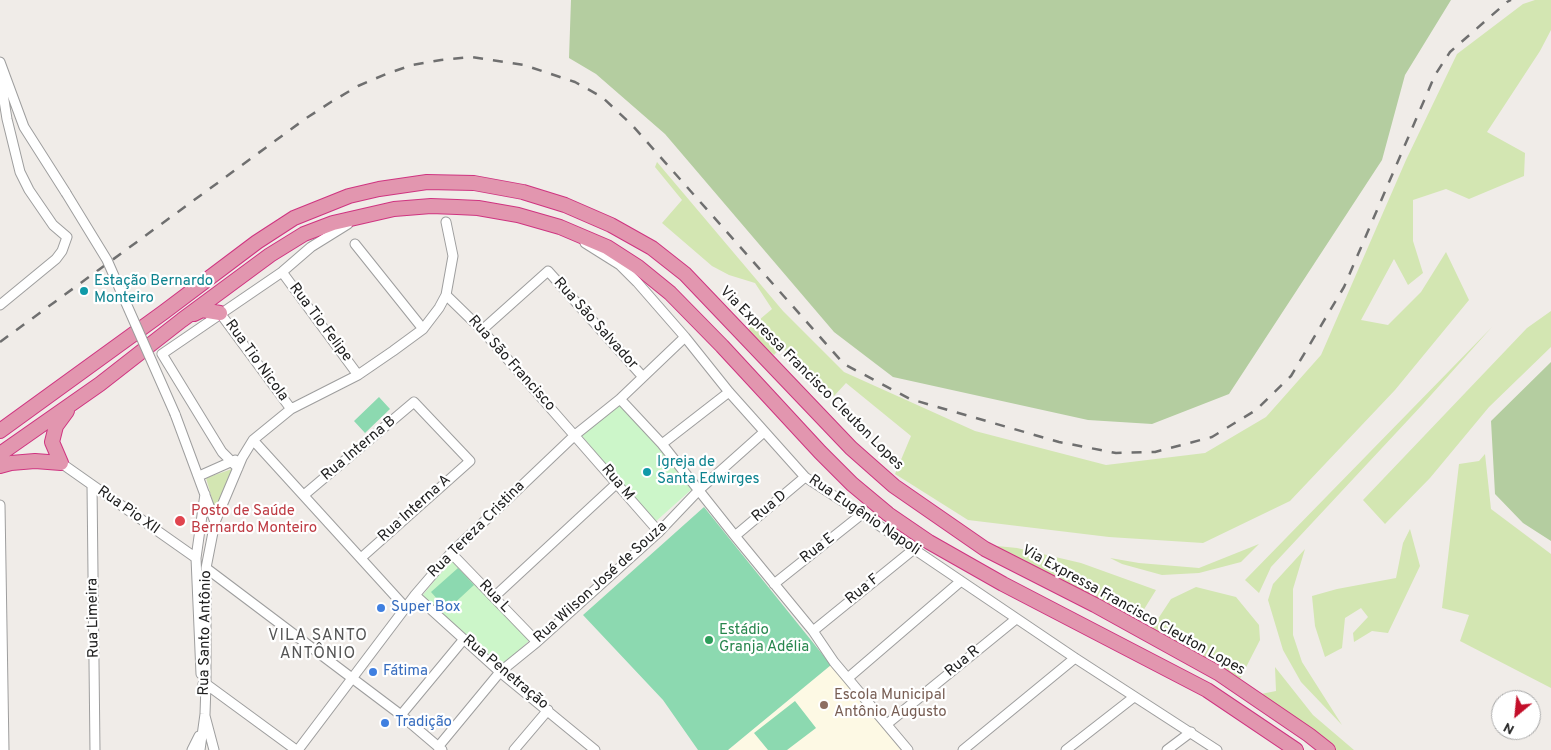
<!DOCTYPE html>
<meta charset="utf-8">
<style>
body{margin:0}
#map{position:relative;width:1551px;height:750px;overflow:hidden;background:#f0ece8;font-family:Overpass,sans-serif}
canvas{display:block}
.north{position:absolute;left:1491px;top:690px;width:50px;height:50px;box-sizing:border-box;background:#fff;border:1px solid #a6a6a6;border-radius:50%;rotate:208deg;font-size:14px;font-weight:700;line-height:20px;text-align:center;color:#212121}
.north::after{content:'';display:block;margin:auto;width:18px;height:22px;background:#c30e29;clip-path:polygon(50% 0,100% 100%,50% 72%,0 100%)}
</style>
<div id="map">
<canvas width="1551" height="750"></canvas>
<div class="north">N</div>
</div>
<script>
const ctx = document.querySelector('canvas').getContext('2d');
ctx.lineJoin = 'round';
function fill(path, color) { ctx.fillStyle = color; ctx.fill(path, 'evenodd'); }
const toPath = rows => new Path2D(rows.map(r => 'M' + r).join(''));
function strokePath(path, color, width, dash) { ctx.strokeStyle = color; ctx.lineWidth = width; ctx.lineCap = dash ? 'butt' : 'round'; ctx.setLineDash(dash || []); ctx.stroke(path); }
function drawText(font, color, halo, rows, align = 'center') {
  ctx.font = font + ' Overpass,sans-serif'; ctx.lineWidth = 4.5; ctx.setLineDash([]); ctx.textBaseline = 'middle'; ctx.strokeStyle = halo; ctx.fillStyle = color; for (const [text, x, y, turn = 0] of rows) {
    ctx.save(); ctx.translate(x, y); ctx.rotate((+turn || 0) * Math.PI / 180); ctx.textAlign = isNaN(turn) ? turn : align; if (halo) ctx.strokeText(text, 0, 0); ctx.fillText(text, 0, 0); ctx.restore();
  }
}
fill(toPath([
 [832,664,901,750,728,750]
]), '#fdf9e4');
fill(toPath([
 [1535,0,1551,0,1551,30,1540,51,1487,132,1525,153,1524,176,1469,199,1446,189,1413,200,1413,241,1423,273,1408,285,1394,259,1361,320,1388,325,1421,292,1446,252,1469,300,1395,390,1290,501,1203,543,1109,537,968,520,895,474,911,436,846,383,834,396,781,347,774,355,746,331,772,309,755,283,729,275,712,266,662,223,682,200,655,167,657,162,783,311,844,372,975,431,1106,465,1205,453,1266,417,1321,355,1406,160,1457,54,1523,4],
 [1551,311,1551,347,1489,407,1430,478,1385,524,1363,500,1527,328],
 [1492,327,1423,404,1271,567,1259,593,1245,580],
 [1485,454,1491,509,1551,554,1551,688,1460,641,1469,615,1442,608,1459,464,1479,461],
 [232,469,216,513,206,478],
 [1410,529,1420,566,1388,633,1372,631,1354,642,1353,633,1368,617,1361,608,1345,618,1342,648,1325,657,1315,626,1312,596,1337,589,1396,578,1403,543],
 [1259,544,1241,562,1199,573,1162,575,1122,564,1110,558,1139,563,1199,568],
 [987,545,1017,548,1081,563,1156,590,1138,619],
 [1305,549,1293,589,1293,635,1302,662,1342,725,1301,682,1283,650,1268,600,1273,584],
 [1196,587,1236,597,1259,625,1260,640,1240,679,1152,628,1171,599],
 [1275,667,1313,715,1354,750,1334,750,1261,694,1276,691]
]), '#d3e6b2');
fill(toPath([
 [571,0,1451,0,1405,75,1382,160,1229,394,1152,424,1088,420,893,377,834,332,665,134,596,74,569,58],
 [1551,362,1551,541,1523,523,1495,494,1491,421]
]), '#b4cda0');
fill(toPath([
 [611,403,624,406,692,489,654,523,578,431],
 [453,558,531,639,501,667,422,596]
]), '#ccf6c9');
fill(toPath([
 [379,397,390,409,365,433,354,421],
 [704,507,831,665,728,750,698,750,663,700,583,615],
 [458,568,474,585,447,610,431,592],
 [795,701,816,728,787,750,768,750,754,733]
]), '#8cd9b0');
const minor = toPath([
 [0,62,24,127,66,193],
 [0,75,7,119,20,172,29,190,53,225,67,237,62,251,56,259,0,305],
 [585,243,620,265,637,282,685,337,729,392,805,477,862,514,1075,658,1217,750],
 [355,244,423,329],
 [282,272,358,375],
 [446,295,482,330,659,532],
 [220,313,291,409],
 [482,330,548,271,643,377],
 [620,399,662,444,735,536,813,631,834,662,908,750],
 [175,414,215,522],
 [253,440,406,608],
 [662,444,729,392],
 [61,463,196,558],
 [238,468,222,452,162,354,282,272,311,247,348,224],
 [199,476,235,460],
 [92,485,95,750],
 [304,495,414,402,470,461,361,558],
 [0,505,4,750],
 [735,536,805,477],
 [451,553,537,642],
 [206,568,401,715,442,750],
 [774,584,862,514],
 [415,595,500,672,595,750],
 [494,597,616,484],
 [813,631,914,549],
 [201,674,196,558,205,494],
 [848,678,961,581],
 [203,684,206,684,296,750],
 [401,715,464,639],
 [205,716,214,750],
 [887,724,1016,619],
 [438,747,500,672,537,642,659,532,699,490,764,432],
 [192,750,199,736],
 [200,750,205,714,206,684,206,568,215,522,242,458,253,440,291,409,358,375,393,351,423,329,439,308,446,295,453,256,446,222],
 [298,750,415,595,451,553,575,435,620,399,685,337],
 [514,750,548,710],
 [963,750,1075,658],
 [1066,750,1134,697],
 [1167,750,1191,732]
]);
const highway = toPath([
 [194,314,202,310,220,313],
 [0,431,164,312,257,242,294,218,349,196,379,189,427,182,474,183,523,192,565,205,611,225,652,248,685,274,851,448,894,486,985,549,1095,605,1218,673,1309,735,1328,750],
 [0,454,100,384,182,320,270,255,304,234,333,223,394,209,431,206,457,207,478,208,518,215,560,227,607,247,638,267,670,293,722,346,820,452,852,484,888,514,929,542,1003,584,1207,690,1296,750],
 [0,466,11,463,35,461,61,463,52,442,56,426,67,411]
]);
strokePath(minor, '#9e9e9e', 11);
strokePath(highway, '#cf3480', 16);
strokePath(minor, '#fff', 9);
strokePath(highway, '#e296af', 14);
strokePath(toPath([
 [0,342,305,119,331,102,358,86,386,74,412,65,441,60,471,57,524,65,575,82,602,97,632,125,844,364,910,399,1059,442,1116,453,1155,452,1212,437,1256,410,1291,376,1344,287,1435,75,1450,52,1507,2,1511,0]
]), '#6f6f6f', 2.5, [10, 10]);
const minorBridge = toPath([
 [66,193,107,260,175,414]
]);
strokePath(minorBridge, '#9e9e9e', 11, []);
strokePath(minorBridge, '#fff', 9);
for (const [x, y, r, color] of [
 [84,291,5,"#0f9aa8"],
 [647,472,5,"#0f9aa8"],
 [180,521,6,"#e0444e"],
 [381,608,5,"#3f7fe0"],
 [709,640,5,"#2e9e5b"],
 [373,672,5,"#3f7fe0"],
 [824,705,5,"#8d6e63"],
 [385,723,5,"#3f7fe0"]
]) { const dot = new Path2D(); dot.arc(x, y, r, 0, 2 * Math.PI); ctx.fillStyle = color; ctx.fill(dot); strokePath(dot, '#fff', 2); }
drawText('15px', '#0d838f', '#fff', [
 ["Estação Bernardo",94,282],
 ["Monteiro",94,299],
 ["Igreja de",657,463],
 ["Santa Edwirges",657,480]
], 'left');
drawText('15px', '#212121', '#fff', [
 ["Rua Tio Felipe",320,323,53],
 ["Rua São Salvador",595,324,48],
 ["Rua Tio Nicola",256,361,54],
 ["Rua São Francisco",511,364,48],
 ["Via Expressa Francisco Cleuton Lopes",811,379,45],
 ["Rua Interna B",359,449,-40],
 ["Rua M",617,483,50],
 ["Rua D",770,507,-40],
 ["Rua Interna A",415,509,-42],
 ["Rua Pio XII",128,511,35],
 ["Rua Eugênio Napoli",864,516,34],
 ["Rua Tereza Cristina",477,530,-45],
 ["Rua E",818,549,-38],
 ["Rua Wilson José de Souza",601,583,-42],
 ["Rua F",863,590,-39],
 ["Rua L",494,597,46],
 ["Via Expressa Francisco Cleuton Lopes",1133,611,29],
 ["Rua Limeira",94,618,-91],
 ["Rua Santo Antônio",206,633,-89],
 ["Rua R",963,662,-39],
 ["Rua Penetração",505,673,40]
]);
drawText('15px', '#be3a42', '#fff', [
 ["Posto de Saúde",191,512],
 ["Bernardo Monteiro",191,529]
], 'left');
drawText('15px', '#366cbe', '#fff', [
 ["Super Box",391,608],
 ["Fátima",383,672],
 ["Tradição",395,723]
], 'left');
drawText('15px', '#27864d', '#fff', [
 ["Estádio",719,631],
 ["Granja Adélia",719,648]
], 'left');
drawText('15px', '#785e54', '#fff', [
 ["Escola Municipal",834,696],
 ["Antônio Augusto",834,713]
], 'left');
ctx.letterSpacing = '1px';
drawText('16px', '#545454', '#fff', [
 ["VILA SANTO",318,637],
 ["ANTÔNIO",318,655]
]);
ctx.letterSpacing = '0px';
</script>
